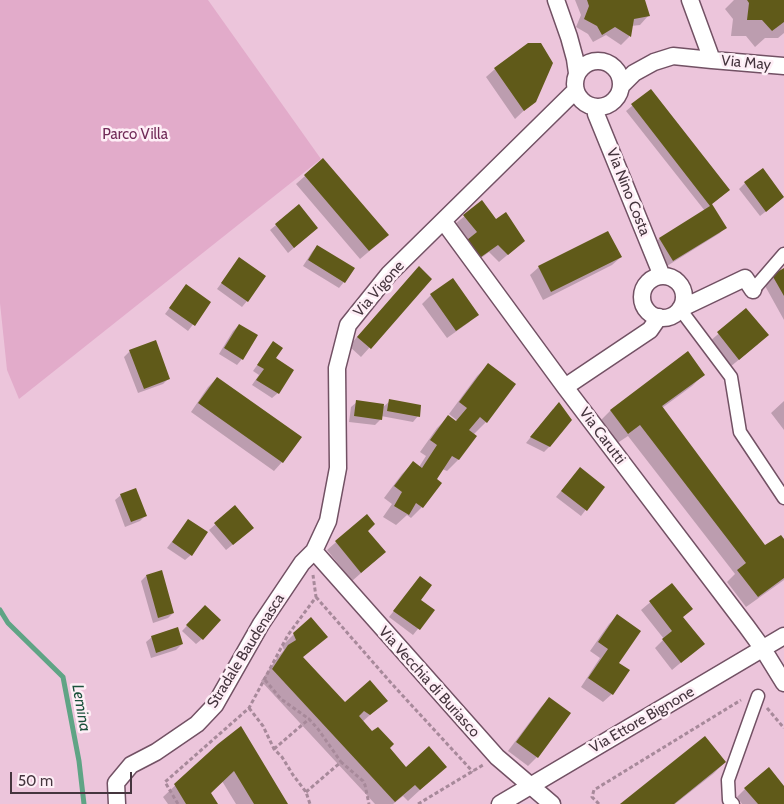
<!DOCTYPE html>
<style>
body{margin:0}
#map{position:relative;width:784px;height:804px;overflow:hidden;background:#ecc5db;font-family:Cabin,sans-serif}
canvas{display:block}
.scale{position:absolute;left:10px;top:772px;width:122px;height:22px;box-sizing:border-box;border:2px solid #45353e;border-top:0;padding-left:6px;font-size:15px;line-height:18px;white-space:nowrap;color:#45353e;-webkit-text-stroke:4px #feeef6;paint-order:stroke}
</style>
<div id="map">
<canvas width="784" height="804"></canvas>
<div class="scale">50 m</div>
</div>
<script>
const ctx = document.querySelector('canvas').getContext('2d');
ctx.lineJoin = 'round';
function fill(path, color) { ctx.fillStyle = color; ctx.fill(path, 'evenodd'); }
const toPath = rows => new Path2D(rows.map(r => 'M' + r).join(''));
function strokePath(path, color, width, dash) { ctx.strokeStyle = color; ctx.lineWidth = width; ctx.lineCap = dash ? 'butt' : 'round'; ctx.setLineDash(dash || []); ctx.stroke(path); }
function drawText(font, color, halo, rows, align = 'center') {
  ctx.font = font + ' Cabin,sans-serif'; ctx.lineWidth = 5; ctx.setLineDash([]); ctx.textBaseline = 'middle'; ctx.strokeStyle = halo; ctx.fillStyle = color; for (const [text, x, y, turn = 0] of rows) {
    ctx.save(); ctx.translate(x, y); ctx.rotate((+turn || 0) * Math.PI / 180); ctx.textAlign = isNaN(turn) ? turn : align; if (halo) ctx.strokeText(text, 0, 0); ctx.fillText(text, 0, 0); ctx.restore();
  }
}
fill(toPath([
 [0,0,208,0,321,159,19,399,7,370,0,303]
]), '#e2abca');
fill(toPath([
 [575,0,644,0,648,16,640,25,631,26,629,37,621,45,606,35,593,42,588,34,576,27,581,15],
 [734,0,784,0,784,33,778,38,765,38,755,47,746,36,731,36,733,19,725,9],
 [495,69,534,101,515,119,486,77],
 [651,90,729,190,711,205,725,227,720,233,667,266,654,244,659,239,705,211,626,111],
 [323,160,379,243,360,259,296,184],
 [745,183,783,198,760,216,739,189],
 [482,202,495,221,524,241,499,262,489,252,472,265,468,240,455,224],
 [299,206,317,228,288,253,270,230],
 [317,246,344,282,339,288,303,266,312,252],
 [621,257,612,265,543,300,530,275,539,267],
 [239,259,247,301,242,307,217,289],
 [784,270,784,320,764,284,773,276],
 [410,277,431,279,361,357,349,346],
 [186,286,210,302,188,331,165,314],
 [431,295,477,315,468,323,447,338,422,304],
 [746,310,758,344,730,367,709,342],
 [239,325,242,359,237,365,219,354,233,331],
 [273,343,278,393,272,398,252,385,259,375,253,371],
 [130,351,169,378,163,384,138,393,124,357],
 [688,353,703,375,692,386,662,408,765,547,784,541,784,580,746,607,727,582,735,574,628,436,616,444,599,422,610,411],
 [488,365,486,422,473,435,475,436,458,460,447,471,442,469,422,507,411,518,407,515,396,525,383,517,392,504,384,498,402,474,413,463,419,467,426,456,420,452,437,428,448,417,458,424,459,422,449,414,477,376],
 [217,378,300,437,282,462,274,471,191,412,208,387],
 [390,401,418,416,413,422,381,416,381,419,375,425,349,422,351,407,357,402,382,408],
 [784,401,784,430,771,413],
 [553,409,549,447,544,452,526,443],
 [575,474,603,487,581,516,556,497],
 [121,495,146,515,140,521,125,527,115,500],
 [235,507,247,533,226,550,209,530],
 [366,516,367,531,385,552,352,581,327,550],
 [188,520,191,555,185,560,167,548],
 [146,576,173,613,168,618,153,623,141,581],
 [420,578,419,600,433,610,413,635,389,617],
 [672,584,691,609,682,618,703,644,672,670,655,648,664,639,641,610],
 [205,607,202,639,196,644,182,631],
 [617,616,612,694,603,702,581,687,600,658,590,651,609,624],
 [294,634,326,637,302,658,345,704,386,701,362,722,388,748,406,769,445,767,408,801,403,796,393,804,375,804,261,681,277,658,284,650,282,646],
 [152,637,182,644,176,650,151,658,146,642],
 [549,699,569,714,537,757,528,766,508,751,541,707],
 [219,744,287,804,236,804,222,781,209,793,217,804,168,804,163,797],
 [725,762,713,774,675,804,622,804],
 [784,788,784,804,742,804,737,797,745,789]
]), '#0003');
strokePath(toPath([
 [0,610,8,623,63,677,79,761,84,804]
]), '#5fa485', 5);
fill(toPath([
 [587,0,645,0,650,16,634,19,631,37,615,27,602,35,597,26,584,19,589,6],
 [747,0,784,0,784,22,772,31,762,20,747,20,749,3],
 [528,43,541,43,553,63,536,102,524,111,494,68],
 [651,89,730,190,712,204,727,228,673,261,659,238,710,206,631,104],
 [323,158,389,235,369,251,304,175],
 [763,168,784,197,766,212,744,182],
 [482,200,496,219,506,212,525,241,508,255,498,245,481,257,467,240,477,232,463,215],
 [299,204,318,228,294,248,275,224],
 [608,231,622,257,551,292,538,266],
 [317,245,355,268,345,283,308,260],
 [239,257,266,276,248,302,221,283],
 [419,266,432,279,371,349,357,337],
 [784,268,784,296,772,275],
 [453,278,479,315,456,331,430,294],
 [186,284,211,302,195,326,169,308],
 [746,308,769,335,739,360,717,332],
 [239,324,258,335,243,360,224,348],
 [156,340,170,379,144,389,129,350],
 [273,341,283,348,276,358,294,370,279,394,256,380,264,369,257,365],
 [688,351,705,375,662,406,765,545,781,535,784,539,784,578,758,597,737,570,746,563,640,425,628,434,610,410],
 [488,363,516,384,487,423,480,417,469,430,477,436,459,460,452,456,437,479,442,483,423,508,416,503,409,515,394,506,402,492,394,486,413,461,422,468,437,445,430,440,448,415,456,421,467,408,459,402],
 [217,377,302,437,283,463,198,403],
 [389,399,421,405,420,417,387,411],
 [356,400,384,404,382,420,354,416],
 [559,402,572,420,550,447,530,437],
 [580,467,605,487,587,511,561,491],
 [136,488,147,516,131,522,120,494],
 [235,505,254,528,233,545,214,523],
 [367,514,375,524,368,531,386,552,361,573,335,541],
 [188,519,208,532,192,556,172,542],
 [162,570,174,613,158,618,146,575],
 [420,576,432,585,421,600,435,610,420,630,393,611],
 [672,583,693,609,683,617,705,644,681,663,662,639,672,631,649,601],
 [205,605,221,620,203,640,186,625],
 [617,614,641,631,619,663,630,670,613,695,588,678,608,649,598,642],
 [311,617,328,637,303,657,345,702,370,680,388,701,370,715,364,711,359,716,372,731,378,727,394,744,390,748,406,767,429,746,447,767,420,790,415,785,395,802,272,669,288,645,296,640,293,633],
 [178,627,183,644,156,653,151,636],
 [549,697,571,713,538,758,516,742],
 [241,726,288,804,254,804,234,771,211,793,218,804,186,804,174,784,218,744],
 [705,736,726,762,674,804,620,804],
 [769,767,784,786,784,804,758,804,744,788]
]), '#605a19');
const pedestrian = toPath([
 [753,290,784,254],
 [680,309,731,377,740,432,784,498],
 [733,804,729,800,728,780,758,696]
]);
const minor = toPath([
 [556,0,569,37,575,59,577,73],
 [690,0,712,60,784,66],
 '575 84a23 23 0 1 1 46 0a23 23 0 1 1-46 0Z',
 [621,86,634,73,654,62,673,56,712,60],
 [597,107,596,114,662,276],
 [444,222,565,387,747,627,763,649,784,683],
 '642 297a21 21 0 1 1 42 0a21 21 0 1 1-42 0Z',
 [680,309,745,278,753,290],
 [565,387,650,330,659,317],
 [314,551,497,757,552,804],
 [117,804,116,783,131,765,156,752,197,724,215,705,261,624,302,563,314,551,328,521,338,468,337,368,348,325,389,274,576,90],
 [500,804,784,636]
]);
strokePath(pedestrian, '#725164', 15);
strokePath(minor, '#725164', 19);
strokePath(toPath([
 [316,597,392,684,473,772],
 [265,680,281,699,309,719],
 [249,708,263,726,274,749,282,757,293,775,306,792,310,804],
 [767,708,784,728],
 [274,749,309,719,318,729,341,762],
 [306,792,341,762,363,781,365,785,369,804],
 [178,804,165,782,249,708,288,635,316,597,313,575],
 [418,804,483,765],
 [599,804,592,797,594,790,741,700]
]), '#a7899a', 3, [4, 2.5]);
strokePath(pedestrian, '#fff', 12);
strokePath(minor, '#fff', 16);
drawText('15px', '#45353e', '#feeef6', [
 ["Via May",746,63,5],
 ["Via Nino Costa",628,192,68],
 ["Via Vigone",379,289,-49],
 ["Via Carutti",602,436,53],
 ["Stradale Baudenasca",246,651,-58],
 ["Via Vecchia di Buriasco",429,682,48],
 ["Via Ettore Bignone",642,720,-30]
]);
drawText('15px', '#712b58', '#feeef6', [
 ["Parco Villa",135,135]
]);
drawText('italic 16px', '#1b523c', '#feeef6', [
 ["Lemina",81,708,80]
]);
</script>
